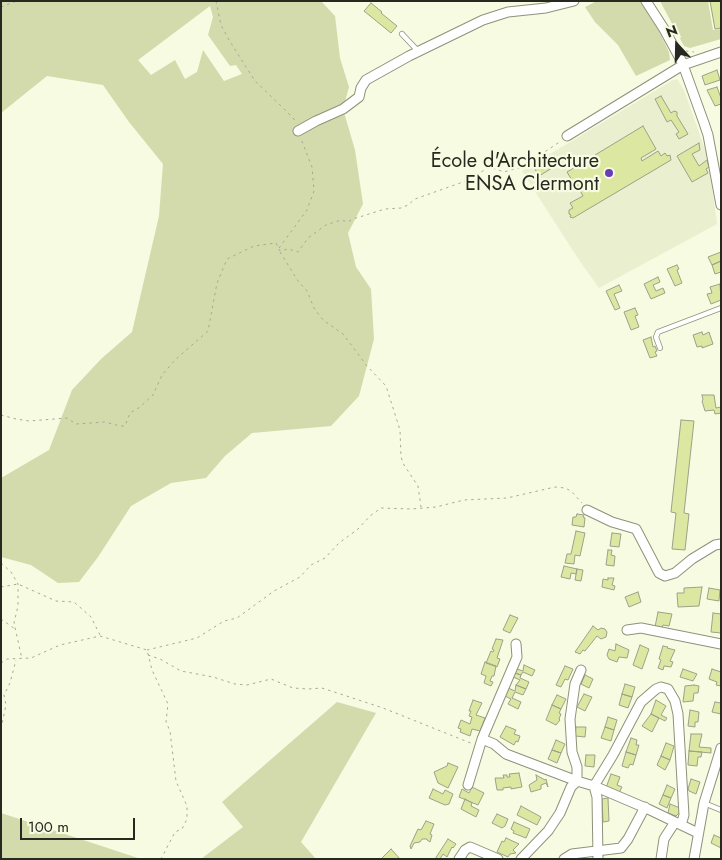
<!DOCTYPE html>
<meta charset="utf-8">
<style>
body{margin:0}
#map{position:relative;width:722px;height:860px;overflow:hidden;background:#f6fbe1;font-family:Jost,sans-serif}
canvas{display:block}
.frame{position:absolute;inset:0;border:2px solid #27281f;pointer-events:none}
.north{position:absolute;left:652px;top:20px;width:50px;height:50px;-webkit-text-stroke:4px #f6fbe1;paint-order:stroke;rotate:339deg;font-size:14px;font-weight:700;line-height:20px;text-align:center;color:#27281f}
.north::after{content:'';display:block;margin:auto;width:18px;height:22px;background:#27281f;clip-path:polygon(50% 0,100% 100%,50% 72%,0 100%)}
.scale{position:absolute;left:20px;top:818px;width:115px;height:22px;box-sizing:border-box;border:2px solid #27281f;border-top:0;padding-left:6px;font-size:15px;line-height:18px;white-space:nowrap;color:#27281f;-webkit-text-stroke:4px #f6fbe1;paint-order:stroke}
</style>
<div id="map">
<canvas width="722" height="860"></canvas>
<div class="frame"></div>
<div class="north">N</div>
<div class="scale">100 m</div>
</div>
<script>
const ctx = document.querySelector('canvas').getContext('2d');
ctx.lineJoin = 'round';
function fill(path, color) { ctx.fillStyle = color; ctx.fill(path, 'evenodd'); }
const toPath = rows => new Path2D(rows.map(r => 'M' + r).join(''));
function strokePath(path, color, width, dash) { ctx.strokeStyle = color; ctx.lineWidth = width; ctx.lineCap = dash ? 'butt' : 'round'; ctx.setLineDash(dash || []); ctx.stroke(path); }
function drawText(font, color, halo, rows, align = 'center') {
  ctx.font = font + ' Jost,sans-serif'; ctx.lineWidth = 4.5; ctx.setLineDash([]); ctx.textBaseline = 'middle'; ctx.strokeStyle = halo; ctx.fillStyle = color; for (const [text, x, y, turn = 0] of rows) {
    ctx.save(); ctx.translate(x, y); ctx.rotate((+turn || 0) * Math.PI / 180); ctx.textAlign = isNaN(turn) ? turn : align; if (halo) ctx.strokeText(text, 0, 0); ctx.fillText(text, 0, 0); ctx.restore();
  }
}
fill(toPath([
 [677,79,684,90,708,158,717,224,599,288,577,257,522,171,673,80]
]), '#eaf0cf');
fill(toPath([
 [1,1,321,1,335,16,340,58,349,87,343,109,355,150,363,204,348,233,356,267,371,289,374,339,359,396,331,426,252,433,225,456,206,478,171,483,131,506,98,557,79,582,58,583,31,565,1,557,1,478,49,450,72,390,101,359,132,332,159,216,163,164,129,122,103,85,47,76,1,113],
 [210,6,213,17,208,35,230,66,236,65,242,74,224,81,203,50,197,72,185,79,175,60,151,75,138,60],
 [597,1,640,1,658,29,669,52,670,60,636,76,618,45,595,22,585,7],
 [660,1,708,1,713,30,721,29,721,39,690,48,684,46],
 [337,702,376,713,301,842,316,859,201,859,243,827,222,802],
 [1,813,141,859,1,859]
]), '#d3daac');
const building = toPath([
 [710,1,721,1,721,28,715,29,710,1],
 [371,3,382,12,381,13,397,26,391,33,364,11,371,3],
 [717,70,720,80,705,85,702,76,717,70],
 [717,87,721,98,721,104,715,106,707,90,717,87],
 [661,96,671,113,674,111,677,112,677,116,688,134,679,139,676,134,679,132,671,120,667,122,655,99,661,96],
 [643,126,656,149,641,158,642,161,658,151,661,156,665,153,667,156,670,155,671,160,573,218,570,217,571,215,569,214,569,210,573,208,570,203,583,196,575,181,573,182,567,172,643,126],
 [699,143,700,150,692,154,699,166,707,160,709,167,706,169,708,173,692,182,677,156,699,143],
 [539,162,542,167,548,163,552,168,539,176,533,166,539,162],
 [721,252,721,261,712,265,708,257,721,252],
 [721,261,721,272,715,274,712,265,721,261],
 [677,265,679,269,677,270,682,283,675,286,667,269,677,265],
 [658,277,660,282,653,285,656,291,663,288,665,293,651,299,644,284,658,277],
 [720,284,721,300,711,304,707,294,712,293,710,287,720,284],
 [619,285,622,291,614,294,620,308,615,310,606,291,619,285],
 [635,308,638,315,635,316,639,327,631,330,624,312,635,308],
 [702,332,703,335,709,332,713,344,702,348,702,346,697,347,693,335,702,332],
 [651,337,653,347,655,346,657,351,655,352,657,356,650,358,643,340,651,337],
 [702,395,714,395,716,408,721,407,721,413,715,414,714,410,705,411,702,401,703,400,702,395],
 [681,420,694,421,684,513,689,514,685,550,672,549,676,513,671,512,681,420],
 [577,514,584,515,583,517,585,518,584,527,572,525,573,517,576,517,577,514],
 [576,531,585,533,580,556,575,555,574,564,565,563,567,554,571,554,576,531],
 [612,533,621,534,619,547,610,546,612,533],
 [608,550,612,550,611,555,615,556,614,566,606,565,608,550],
 [564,566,577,569,576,574,571,573,570,579,561,577,564,566],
 [577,569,583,570,581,581,575,580,577,569],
 [608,578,614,578,612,585,615,586,614,590,602,587,603,579,608,580,608,578],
 [702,587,699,606,678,607,677,593,684,593,684,588,702,587],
 [709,588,720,590,719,601,707,599,709,588],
 [638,592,641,602,629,607,625,597,638,592],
 [658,612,672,614,669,626,663,625,662,628,655,627,658,612],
 [713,613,721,614,721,633,711,632,713,613],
 [510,615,518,618,510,633,503,630,510,615],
 [593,626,598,630,601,628,605,629,607,632,606,637,601,639,597,636,585,651,583,650,580,654,575,652,593,626],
 [496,639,503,640,497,658,500,659,497,667,486,663,491,651,493,652,494,650,492,649,496,639],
 [616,644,629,650,627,658,619,657,617,662,609,659,607,655,609,649,615,651,616,644],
 [640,645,649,649,642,669,633,665,640,645],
 [663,646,668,647,667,648,675,650,670,661,673,662,671,667,664,666,663,670,658,668,661,660,659,659,663,646],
 [485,662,496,666,494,676,492,676,490,681,493,682,491,686,484,683,486,676,481,674,485,662],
 [524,665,535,670,532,676,523,672,521,675,515,673,517,669,523,671,524,665],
 [565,666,573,669,568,680,565,679,561,687,556,685,565,666],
 [683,669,697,674,693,681,680,677,683,669],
 [712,669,721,672,721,686,716,685,717,682,709,679,712,669],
 [515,673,521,675,520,678,529,682,526,689,516,685,520,680,513,677,515,673],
 [585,675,593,679,589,688,581,684,585,675],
 [625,684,635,687,632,697,622,694,625,684],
 [516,685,526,689,523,695,515,692,512,698,521,702,518,709,508,704,511,699,505,696,508,688,515,691,516,685],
 [694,685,699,686,698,693,694,693,693,701,683,702,685,686,694,685],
 [584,694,592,697,585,711,577,707,584,694],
 [622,694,632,697,628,708,619,705,622,694],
 [557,695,566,699,561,709,552,705,557,695],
 [473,700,482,703,476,715,485,718,480,731,472,729,470,736,460,732,461,729,458,728,461,720,470,724,472,717,469,716,471,711,469,711,473,700],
 [656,700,666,706,661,715,667,718,665,721,651,714,656,700],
 [715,702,721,703,721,714,712,712,715,702],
 [552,705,561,709,559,713,561,714,559,719,560,720,556,725,546,720,552,705],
 [690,710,699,712,698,722,695,722,695,727,688,726,690,710],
 [651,714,659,718,652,732,642,726,651,714],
 [608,717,617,720,614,730,605,727,608,717],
 [506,726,516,730,514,734,520,736,518,742,516,741,514,745,500,737,506,726],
 [576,727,586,727,585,737,575,736,576,727],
 [605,727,614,730,611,741,601,738,605,727],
 [691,734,702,734,699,747,711,748,711,753,689,751,691,734],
 [631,738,637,740,636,745,639,745,636,755,626,752,631,738],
 [556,740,565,744,561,753,552,750,556,740],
 [666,743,674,746,670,760,661,756,666,743],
 [552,750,561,753,557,763,548,759,552,750],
 [689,751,702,752,701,757,698,757,697,766,688,765,689,751],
 [626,752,636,755,633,765,630,764,628,768,622,766,626,752],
 [586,755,595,755,594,767,585,766,586,755],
 [661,756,670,760,665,770,657,765,661,756],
 [448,763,458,767,448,788,438,783,434,772,447,766,448,763],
 [519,773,522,787,511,789,511,787,503,788,503,790,497,790,495,778,504,778,503,775,507,775,507,777,510,777,509,774,519,773],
 [611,774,620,777,617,785,622,787,619,793,606,788,611,774],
 [536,775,545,780,546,779,548,787,546,783,541,785,541,789,531,792,529,785,537,780,536,775],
 [691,779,700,782,696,794,689,791,689,790,688,789,691,779],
 [667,785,675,789,671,798,663,795,667,785],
 [472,787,484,793,478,805,459,797,462,789,469,793,472,787],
 [433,789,443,794,445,790,453,794,449,804,445,805,429,798,433,789],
 [663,795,671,798,667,808,659,804,663,795],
 [608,798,609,821,603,822,602,799,608,798],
 [465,799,472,803,471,806,479,810,476,817,461,809,465,799],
 [670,804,680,808,680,812,676,816,668,813,670,804],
 [521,806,541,817,537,825,517,815,521,806],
 [497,814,508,819,505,826,502,828,492,823,497,814],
 [426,821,434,824,430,834,432,835,430,842,427,840,427,839,422,839,420,842,414,843,411,849,410,846,418,829,421,830,426,821],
 [514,822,530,829,526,838,513,833,514,831,511,829,514,822],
 [714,835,721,838,721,848,711,843,714,835],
 [506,838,519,844,513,850,516,853,510,854,508,857,497,852,502,841,504,842,506,838],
 [448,839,456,844,453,848,452,847,447,857,443,854,440,859,435,859,448,839],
 [391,849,400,859,381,859,391,849]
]);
fill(building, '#dce7a1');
strokePath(building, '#9da189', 1);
const lane = toPath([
 [402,34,418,51],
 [660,348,656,337,658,332,721,308],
 [704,803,721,810]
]);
const street = toPath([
 [646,1,664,29,682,62,704,123,708,135,721,205],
 [298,131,316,121,343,109,359,97,361,88,366,80,409,56,483,20,508,12,546,8,574,1],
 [567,136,683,65,721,52],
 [587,510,612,522,636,529,659,573,665,576,675,573,692,559,715,545,721,544],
 [627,630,641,628,721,644],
 [482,739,494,744,506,754,577,781,577,767,572,752,570,719,575,684,581,670],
 [468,785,482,739,517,657,516,644],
 [459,859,465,850,470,847,498,859],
 [521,859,548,831,560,813,571,787,577,781,594,786,648,809,698,833],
 [564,859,572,854,621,848,628,839,645,807],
 [598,859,597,797,594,786,613,755,641,702,656,689,661,687,668,689,675,701,678,714,684,815,681,825],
 [661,859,664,839,675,822],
 [694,859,704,803,721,748]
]);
strokePath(lane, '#8e927b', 6);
strokePath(street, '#8e927b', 11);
strokePath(toPath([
 [216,1,221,25,229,40,255,81,280,105,294,119,295,124],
 [1,7,17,1],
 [686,51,694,52],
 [279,248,307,210,314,191,312,167,301,139],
 [280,252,298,281,307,291,314,308,323,320,343,334,367,366,386,386,400,430,401,457,404,465,418,486,421,507],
 [1,415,16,419,29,421,67,418,76,424,105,422,120,426,125,426,130,413,140,407,153,395,162,375,176,359,208,331,217,283,227,259,254,246,276,243,280,251,288,249,298,252,308,238,326,225,341,220,348,222,353,219,385,209,401,208,408,205,415,199,463,182,490,167,504,172,522,167,561,141],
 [1,563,11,572,18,584,18,606,14,623,22,659],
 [1,587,18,584,56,601,74,602,91,617,100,635],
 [1,619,15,629],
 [147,650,197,638,224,621,237,618,274,591,300,577,311,565,325,558,339,543,358,529,370,516,381,508,411,509,436,507,464,500,507,498,555,487,565,488,571,491,582,503],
 [148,655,160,659,181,671,213,677,235,684,247,685,271,679,293,688,308,689,322,688,383,708,473,744],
 [1,663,7,659,31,658,60,645,100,636,147,650,152,670,168,704,166,722,170,731,176,781,187,806,187,819,182,829,175,832,161,859],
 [1,729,6,705,4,695,10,683,16,660]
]), '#a6aa96', 1, [2.5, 4]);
strokePath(lane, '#fff', 4.5);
strokePath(street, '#fff', 9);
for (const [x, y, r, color] of [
 [609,173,5,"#683db5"]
]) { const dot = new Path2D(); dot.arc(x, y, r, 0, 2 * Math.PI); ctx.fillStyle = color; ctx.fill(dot); strokePath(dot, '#f6fbe1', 2); }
drawText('20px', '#27281f', '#f6fbe1', [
 ["École d'Architecture",599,162],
 ["ENSA Clermont",599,185]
], 'right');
</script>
